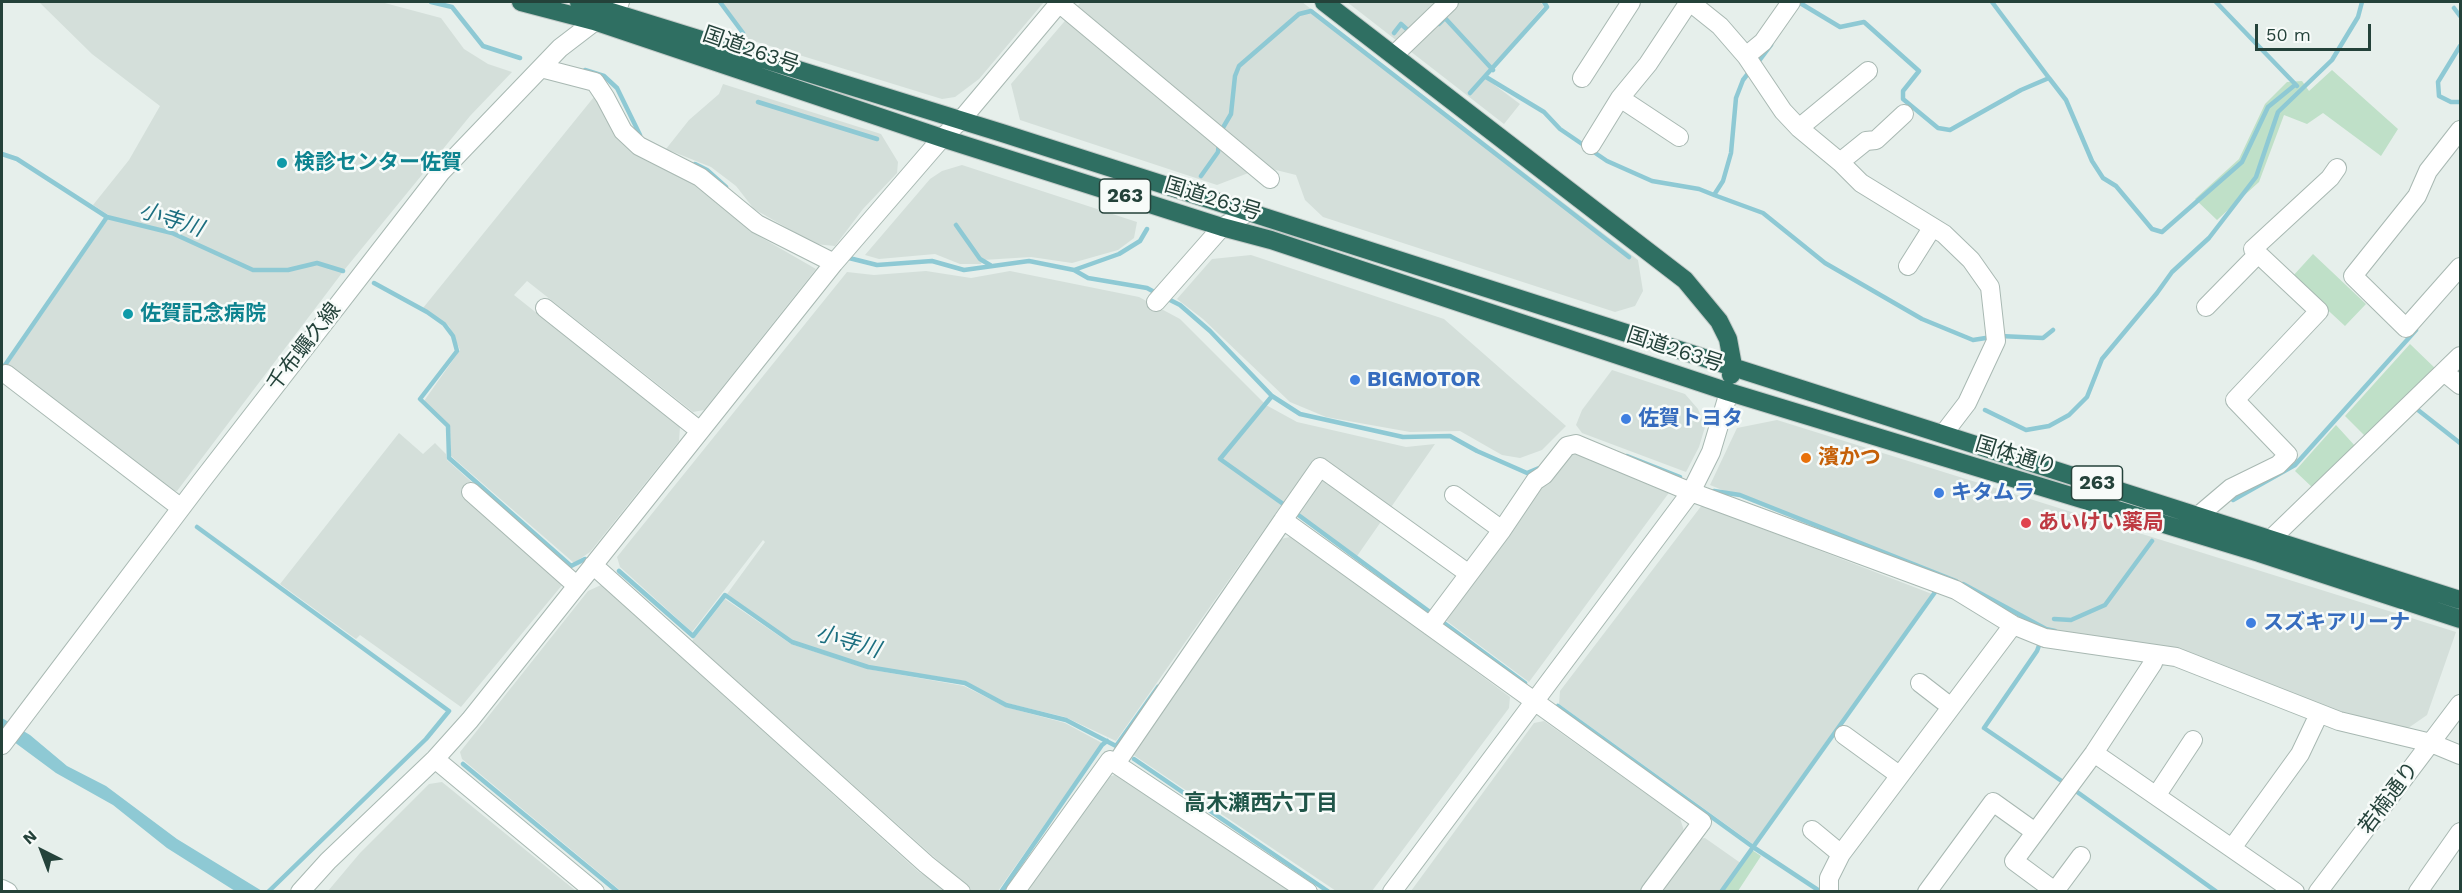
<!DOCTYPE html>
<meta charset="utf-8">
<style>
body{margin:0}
#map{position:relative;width:2462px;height:893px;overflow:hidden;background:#e6efeb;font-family:"Work Sans",sans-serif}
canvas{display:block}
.frame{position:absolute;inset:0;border:3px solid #24423a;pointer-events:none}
.north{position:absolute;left:12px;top:821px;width:60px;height:60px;-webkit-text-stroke:4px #f7fbf9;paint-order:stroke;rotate:318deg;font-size:16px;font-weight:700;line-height:24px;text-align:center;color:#24423a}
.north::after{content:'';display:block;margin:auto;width:21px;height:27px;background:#24423a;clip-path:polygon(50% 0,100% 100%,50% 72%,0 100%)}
.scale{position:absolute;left:2255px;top:24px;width:116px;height:27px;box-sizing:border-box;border:3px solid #24423a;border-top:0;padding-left:8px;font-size:18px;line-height:21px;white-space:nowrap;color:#24423a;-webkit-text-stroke:4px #f7fbf9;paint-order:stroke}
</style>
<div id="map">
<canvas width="2462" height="893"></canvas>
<div class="frame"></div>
<div class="north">N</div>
<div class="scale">50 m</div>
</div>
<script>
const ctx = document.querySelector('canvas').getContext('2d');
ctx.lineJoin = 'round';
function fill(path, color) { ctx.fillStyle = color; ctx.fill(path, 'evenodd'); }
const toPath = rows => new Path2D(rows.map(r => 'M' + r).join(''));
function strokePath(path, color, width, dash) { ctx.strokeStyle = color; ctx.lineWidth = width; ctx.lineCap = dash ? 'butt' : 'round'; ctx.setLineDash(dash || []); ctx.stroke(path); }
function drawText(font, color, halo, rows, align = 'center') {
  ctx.font = font + ' "Work Sans","Noto Sans JP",sans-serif'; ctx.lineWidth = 5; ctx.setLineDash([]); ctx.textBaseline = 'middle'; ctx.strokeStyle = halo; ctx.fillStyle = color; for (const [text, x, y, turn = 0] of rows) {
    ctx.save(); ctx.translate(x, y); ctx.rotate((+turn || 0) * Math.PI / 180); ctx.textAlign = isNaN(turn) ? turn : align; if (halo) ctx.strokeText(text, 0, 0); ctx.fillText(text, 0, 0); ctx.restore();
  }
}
fill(toPath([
 [39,2,381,2,441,18,464,49,488,64,512,72,470,116,345,269,177,491,168,490,4,370,110,216,93,205,129,160,160,106,92,54],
 [720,2,1044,2,979,79,955,97,942,99,744,38,743,33],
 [1081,2,1302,2,1638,260,1643,291,1635,306,1615,312,1323,217,1305,200,1296,175,1264,167,1217,185,1020,120,1011,84],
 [1347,2,1540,2,1544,6,1484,77,1520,104,1504,124],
 [723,84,881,134,898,162,897,173,863,209,835,246,815,244,754,209,736,186,711,167,666,149,689,120,719,94],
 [598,92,601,105,629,149,715,196,750,231,816,269,704,410,693,412,527,281,514,295,680,427,679,441,590,552,574,563,451,456,450,426,424,401,460,350,449,326,423,308],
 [962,165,1137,222,1134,238,1118,250,1072,263,1031,257,983,260,981,264,960,264,935,254,879,259,865,255,930,179,942,171],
 [1251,255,1444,319,1566,426,1542,450,1520,458,1502,455,1460,431,1410,432,1326,417,1290,402,1203,319,1177,299,1212,259],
 [926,271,971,278,1010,271,1139,297,1180,319,1266,405,1297,422,1406,447,1435,444,1355,559,1282,504,1116,741,1065,717,1006,703,965,681,869,666,792,641,727,594,765,542,763,540,692,632,620,567,617,557,847,272,874,275],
 [1612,370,1685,394,1698,409,1705,427,1699,447,1686,472,1582,433,1576,425,1582,410],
 [1777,420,2456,632,2427,715,2404,731,2343,717,2170,649,2042,632,1948,582,1710,485,1737,428],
 [399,433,423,454,435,443,446,454,447,460,476,486,563,584,461,707,360,635,356,639,280,584],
 [1574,448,1671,490,1529,682,1444,619,1566,451],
 [1702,505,1932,594,1753,844,1559,704,1560,691],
 [1294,536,1510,697,1509,708,1372,891,1336,891,1132,754,1281,539],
 [601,585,919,872,947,888,944,892,621,891,462,759,460,752,588,591],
 [725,599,791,644,868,669,964,686,1006,707,1065,723,1102,743,998,891,972,891,692,641],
 [1544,721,1680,818,1684,831,1639,891,1411,891,1534,723],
 [1121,773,1292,892,1027,892,1108,777],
 [442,782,576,891,328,891,360,853,429,784],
 [1705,838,1742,864,1722,891,1657,892,1695,839]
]), '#d4dfda');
fill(toPath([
 [2332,70,2398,129,2381,156,2323,113,2307,124,2284,115,2259,182,2217,220,2195,199,2239,159,2265,104,2287,82,2302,81,2309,91],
 [2313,254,2366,304,2345,326,2292,277],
 [2410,344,2438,371,2366,437,2345,416],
 [2336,425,2356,447,2314,489,2295,471],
 [1752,850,1761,856,1738,891,1722,891]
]), '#bfe0c8');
fill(toPath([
 [2,718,30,735,67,766,106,786,177,839,262,891,235,891,167,848,113,805,56,773,2,733]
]), '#8ec9d4');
strokePath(toPath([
 [431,2,452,7,483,46,520,58],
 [720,2,743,33],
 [1992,2,2049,78],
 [2216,2,2297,86],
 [1797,6,1800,3,1840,27,1864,22,1919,71,1903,91,1903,99,1938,128,1950,130,2021,90,2049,78,2066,100,2092,161,2103,178,2116,186,2152,229,2162,232,2242,162,2268,107,2295,85],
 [2454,8,2460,16],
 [1439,24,1445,18,1493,70],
 [1394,33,1401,24,1411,33],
 [2460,46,2438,82,2439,96,2451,102,2460,102],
 [1756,65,1771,45],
 [585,70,604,76,617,88,640,135],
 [1486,77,1544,112,1560,129,1607,161,1652,181,1699,189,1714,195,1723,181,1731,153,1736,98,1743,80,1750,71],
 [1470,93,1547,7,1544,2],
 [758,102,877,139],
 [1221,131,1231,114,1235,76,1239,66,1299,14,1311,11,1629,257],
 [2,154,17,159,107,217,172,233,253,270,288,270,317,263,343,271],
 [695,164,707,170,726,187],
 [1201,176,1218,152,1219,142],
 [1714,195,1763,213,1825,263,1922,319,1973,340,1992,337],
 [956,225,980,259,990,265],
 [845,257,877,265,932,261,964,270,1029,261,1074,270,1088,278,1147,288,1158,294],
 [1074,270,1119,254,1140,241,1147,229],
 [374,283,427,312,444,324,453,336,457,351,420,399,448,426,449,458,571,566,585,559],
 [1166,298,1180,305,1210,331,1272,396,1300,414,1403,437,1450,436,1477,451,1527,473,1539,468],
 [2000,336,2043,338,2053,330],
 [3,368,107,217],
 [1272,396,1220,459,1286,506],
 [1985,410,2026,430,2049,426,2069,415,2087,397,2102,359,2157,293,2172,272,2209,238,2256,177,2278,112,2332,60,2358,17,2362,2],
 [2418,410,2460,443],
 [1627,456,1680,477],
 [1714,491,1740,495,1956,581],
 [2233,500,2295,465,2416,330],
 [1293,511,1434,615],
 [197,527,449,711,426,739,268,892],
 [619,571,693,636,725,595,792,642,868,667,965,683,1006,705,1066,720,1116,746,1158,687],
 [1963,584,2046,629,2055,631],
 [2054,619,2071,620,2105,605,2152,541],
 [1440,620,1525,683],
 [2041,640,2037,651,1984,728,2066,784],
 [1558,706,1753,847,1821,892],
 [1134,759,1329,892],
 [463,764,618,892],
 [2073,789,2217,892],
 [1001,892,1102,745,1107,741],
 [1721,892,1938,588]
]), '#8ec9d4', 4.5);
const minor = toPath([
 [1690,2,1720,26,1746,56,1783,111,1799,128,1840,162,1861,183,1944,234,1971,260,1990,287,1996,341,1967,403,1944,433],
 [1059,3,1270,179],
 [1394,55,1449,2],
 [1746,56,1763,42,1791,2],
 [541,68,595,82,605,97,623,131,639,146,700,177,757,224,834,263],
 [1582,78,1631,2],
 [1620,98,1679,137],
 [1799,128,1868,71],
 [2460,130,2428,171,2417,196,2353,276,2406,328,2460,267],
 [1591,145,1620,98,1648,64,1689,2],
 [1840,162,1866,141,1876,140,1904,114],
 [1908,266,1932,228],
 [1156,302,1222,227,1249,212],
 [2206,307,2258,254],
 [545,308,700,431],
 [2444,372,2460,385],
 [6,374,181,508],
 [471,492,576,585],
 [1454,495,1502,530],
 [2198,516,2231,488,2278,465,2288,455,2235,400,2319,311,2253,249,2330,178,2337,168],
 [1283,520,1320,467,1469,574],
 [2271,539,2460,356],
 [593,565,926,864,961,892],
 [1430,626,1502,530,1535,481,1544,475,1567,446,1576,444,1691,492,1956,590,2013,625,2045,638,2176,657,2339,721,2431,743,2460,755],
 [1920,683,1951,707],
 [1844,735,1899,775],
 [2,745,200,483,441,172,560,48,620,2],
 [2094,753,2295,892],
 [435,759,595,892],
 [1117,762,1283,520,1702,822,1650,892],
 [2156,796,2193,740],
 [1812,830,1841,854],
 [2232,848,2300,754,2319,714],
 [2,889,8,892],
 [2055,891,2081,856],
 [300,892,328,861,435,759,470,720,834,263,942,138,961,120,1060,2],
 [1015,892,1110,760,1308,892],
 [1392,892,1691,492,1711,452,1729,392],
 [1829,892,1829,878,1841,854,2013,625],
 [1927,892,1993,802,2035,832],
 [2056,892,2014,861,2094,753,2153,663,2156,654],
 [2318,892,2460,704],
 [2418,892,2460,832]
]);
const highway = toPath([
 [521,2,594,21,942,138,1222,227,1271,240,1729,392,2259,553,2460,619],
 [579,2,1002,133,2460,600],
 [1324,2,1685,280,1719,321,1728,339,1733,366,1731,375]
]);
strokePath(minor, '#a8b8b2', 20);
strokePath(highway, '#c2cac8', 20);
strokePath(minor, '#fff', 18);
strokePath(highway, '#2f6f62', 18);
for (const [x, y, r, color] of [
 [282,163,6,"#0f9aa8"],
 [128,314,6,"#0f9aa8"],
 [1355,380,6,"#3f7fe0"],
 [1626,419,6,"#3f7fe0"],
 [1806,458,6,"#e8710a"],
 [1939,493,6,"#3f7fe0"],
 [2026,523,6,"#e0444e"],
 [2251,623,6,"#3f7fe0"]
]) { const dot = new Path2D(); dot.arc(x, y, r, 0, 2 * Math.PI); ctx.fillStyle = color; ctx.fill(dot); strokePath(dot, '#f7fbf9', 2); }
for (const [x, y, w] of [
 [1125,196,51],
 [2097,483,51]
]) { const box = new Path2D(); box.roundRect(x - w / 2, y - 17, w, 34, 4.5); ctx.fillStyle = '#f7fbf9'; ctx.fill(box); strokePath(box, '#24423a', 1.5); }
drawText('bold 20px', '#24423a', null, [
 ["263",1125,196],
 ["263",2097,483]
]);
drawText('21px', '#24423a', '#f7fbf9', [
 ["国道263号",751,50,19],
 ["国道263号",1213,199,17],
 ["千布蠣久線",304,347,-52],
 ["国道263号",1675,350,18],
 ["国体通り",2016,456,17],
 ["若楠通り",2389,798,-53]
]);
drawText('bold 21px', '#0d838f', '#f7fbf9', [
 ["検診センター佐賀",294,163],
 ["佐賀記念病院",140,314]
], 'left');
drawText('bold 21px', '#366cbe', '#f7fbf9', [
 ["BIGMOTOR",1367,380],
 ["佐賀トヨタ",1638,419],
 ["キタムラ",1951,493],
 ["スズキアリーナ",2263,623]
], 'left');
drawText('bold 21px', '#c56008', '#f7fbf9', [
 ["濱かつ",1818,458]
], 'left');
drawText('bold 21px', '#be3a42', '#f7fbf9', [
 ["あいけい薬局",2038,523]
], 'left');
drawText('italic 22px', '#1c6f80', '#f7fbf9', [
 ["小寺川",171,220,18],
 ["小寺川",848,642,16]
]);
drawText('bold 22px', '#1f5548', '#f7fbf9', [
 ["高木瀬西六丁目",1261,804]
]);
</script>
